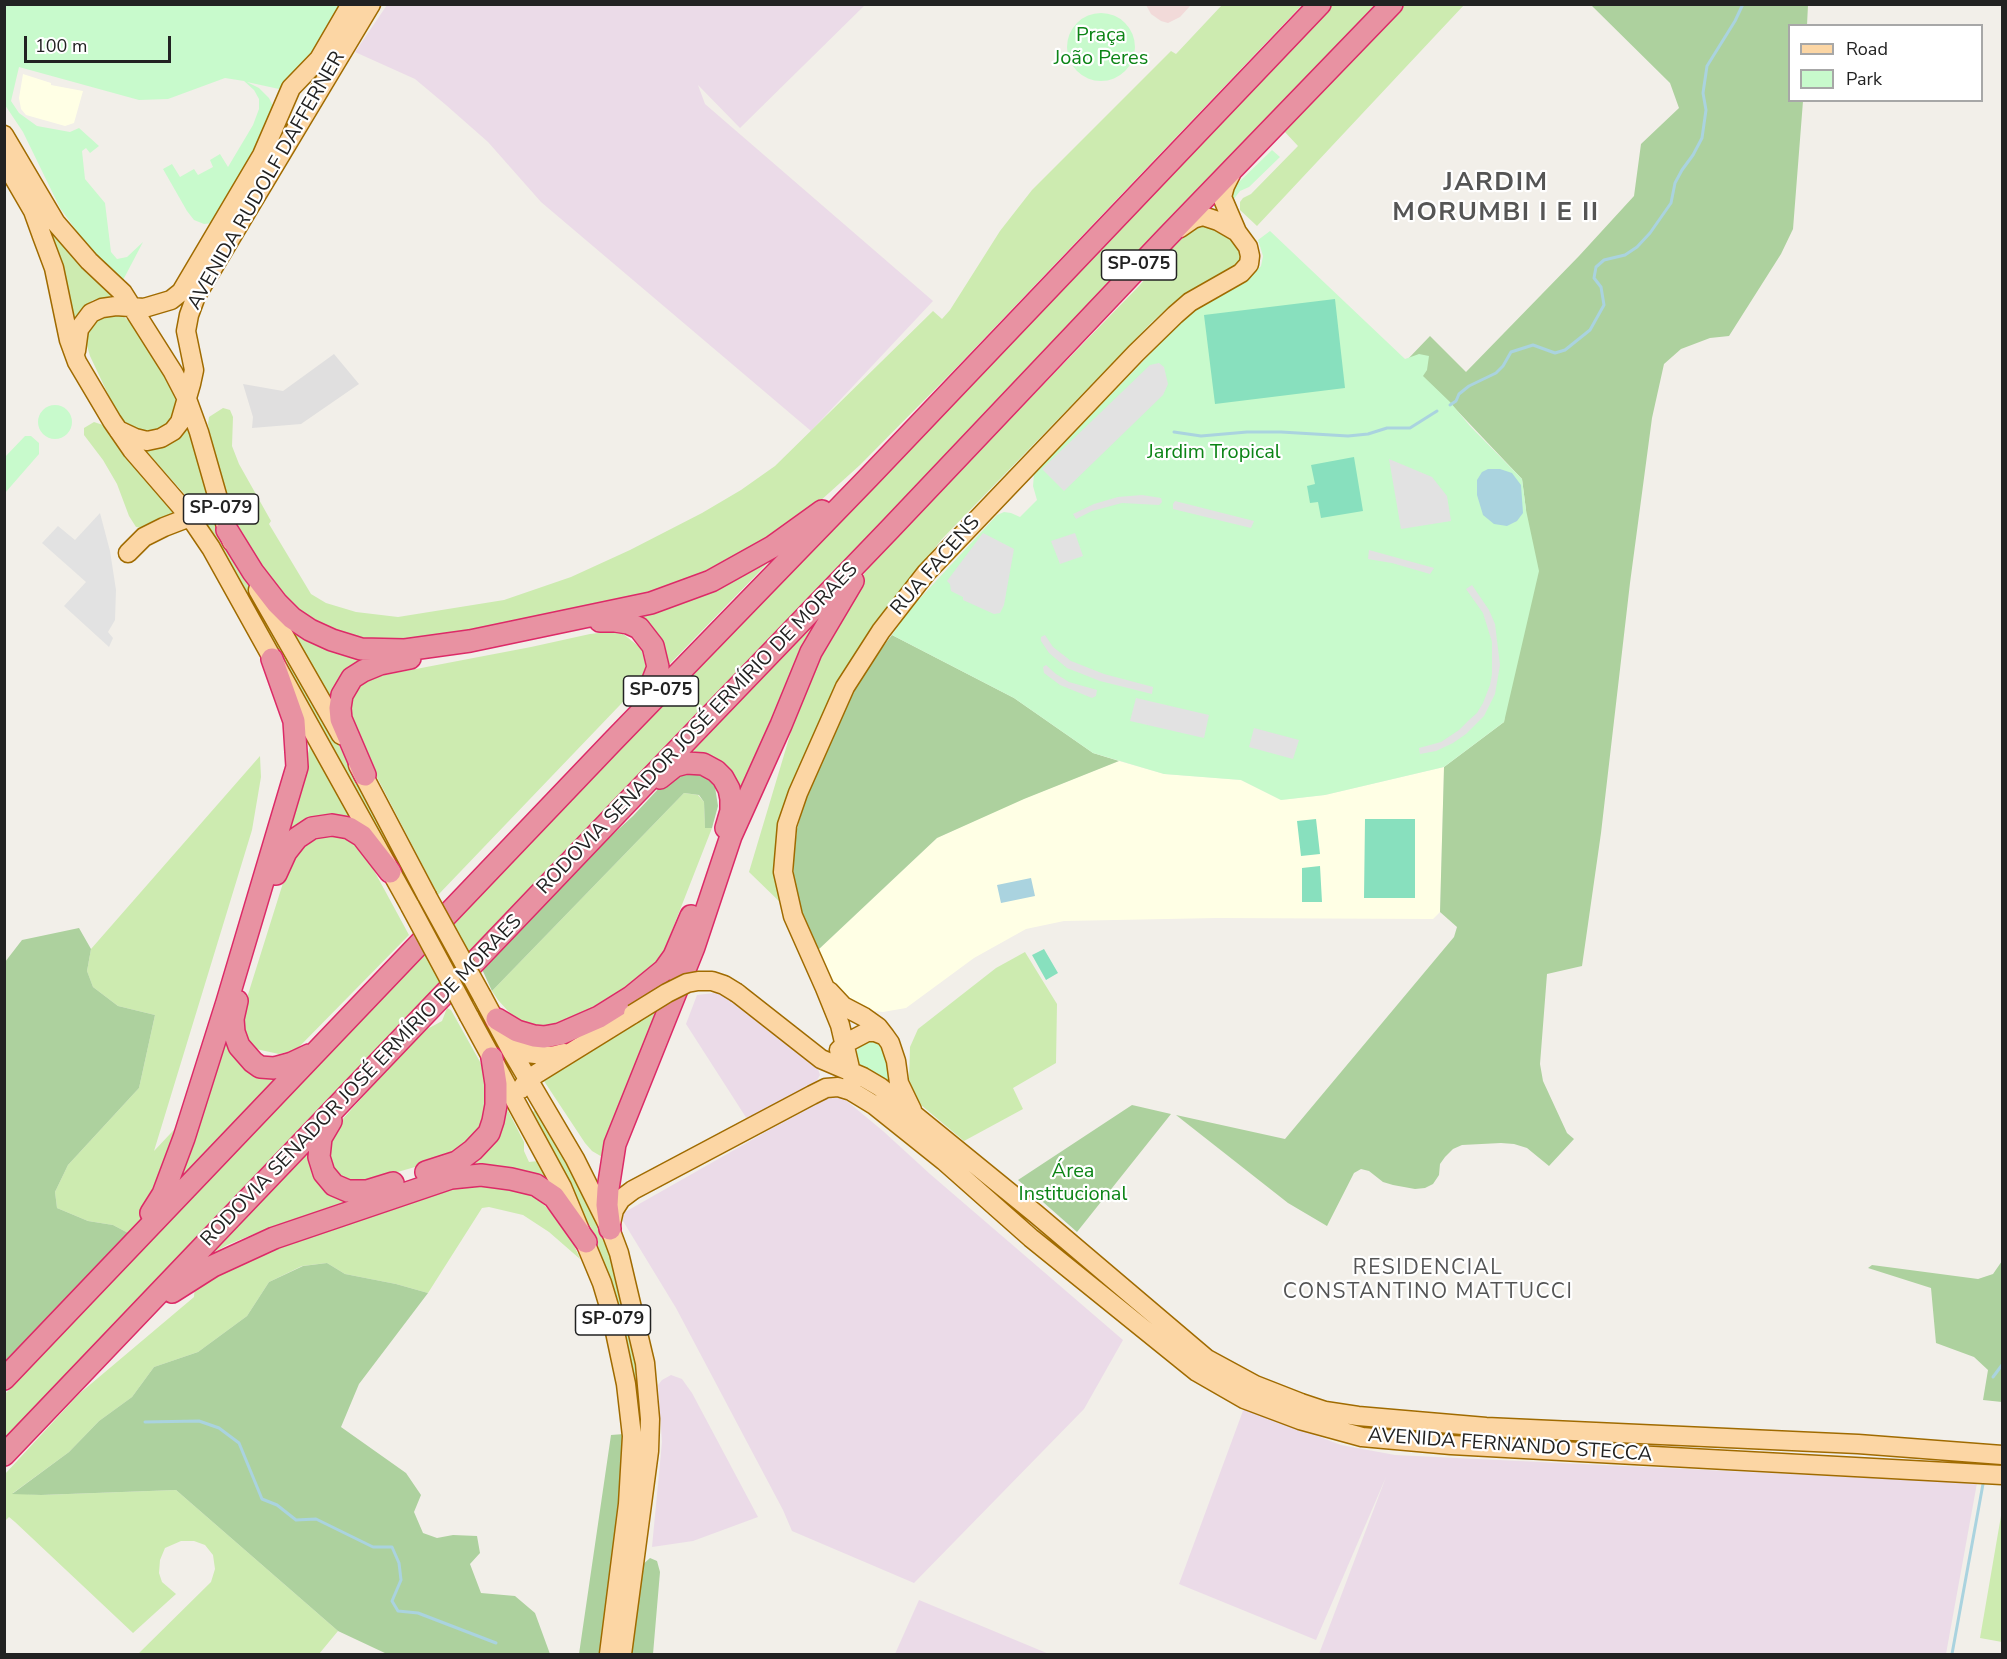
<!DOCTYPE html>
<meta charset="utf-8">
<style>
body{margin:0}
#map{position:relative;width:2007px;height:1659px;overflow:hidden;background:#f2efe9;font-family:"Nunito Sans",sans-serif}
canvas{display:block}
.frame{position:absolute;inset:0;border:6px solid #222;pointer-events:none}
.legend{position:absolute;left:1788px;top:24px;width:195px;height:78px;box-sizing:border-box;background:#fff;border:2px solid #a7a7a7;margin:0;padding:8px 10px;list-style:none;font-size:18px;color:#222}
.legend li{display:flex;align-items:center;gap:12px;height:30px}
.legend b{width:30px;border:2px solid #a7a7a7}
.scale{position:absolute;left:24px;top:36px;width:147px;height:27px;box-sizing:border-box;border:3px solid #222;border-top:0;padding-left:8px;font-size:18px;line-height:21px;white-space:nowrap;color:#222;-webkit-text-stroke:4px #fff;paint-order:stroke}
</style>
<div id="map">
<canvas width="2007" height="1659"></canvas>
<div class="frame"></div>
<ul class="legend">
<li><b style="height:8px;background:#fcd6a4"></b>Road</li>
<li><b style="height:16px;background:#c8facc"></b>Park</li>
</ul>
<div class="scale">100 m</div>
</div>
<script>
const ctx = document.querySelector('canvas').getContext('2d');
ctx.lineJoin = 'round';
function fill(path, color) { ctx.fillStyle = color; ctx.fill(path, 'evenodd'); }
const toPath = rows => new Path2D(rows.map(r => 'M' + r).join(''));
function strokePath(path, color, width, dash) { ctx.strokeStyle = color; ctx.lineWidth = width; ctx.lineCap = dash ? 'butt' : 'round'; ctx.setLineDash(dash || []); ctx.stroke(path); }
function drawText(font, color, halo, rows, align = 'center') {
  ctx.font = font + ' "Nunito Sans",sans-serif'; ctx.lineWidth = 4.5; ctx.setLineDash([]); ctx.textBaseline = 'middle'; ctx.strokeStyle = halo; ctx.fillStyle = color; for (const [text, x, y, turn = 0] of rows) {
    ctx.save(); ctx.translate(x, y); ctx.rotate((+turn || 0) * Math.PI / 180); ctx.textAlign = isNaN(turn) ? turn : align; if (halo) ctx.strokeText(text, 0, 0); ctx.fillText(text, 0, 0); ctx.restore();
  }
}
fill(toPath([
 [334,354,359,384,301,424,252,428,253,417,243,384,283,391]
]), '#e0dfdf');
fill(toPath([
 [1146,5,1191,5,1180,17,1168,23,1161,21,1151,14]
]), '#f2dad9');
fill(toPath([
 [387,5,865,5,740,128,698,85,705,104,933,301,811,431,541,202,488,142,446,105,415,79,355,52],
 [722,992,816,1063,820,1075,816,1082,747,1119,686,1024,697,995],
 [836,1096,842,1097,883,1131,930,1174,1123,1340,1084,1409,914,1583,792,1531,783,1510,676,1308,623,1221,622,1216,625,1212,771,1129,830,1097],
 [671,1375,682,1379,692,1393,758,1517,693,1541,652,1547,662,1442,658,1385,662,1380],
 [1244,1408,1341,1445,1395,1455,1977,1483,1946,1654,1319,1654,1386,1477,1316,1640,1179,1584],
 [919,1600,1049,1654,895,1654]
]), '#ebdbe8');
fill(toPath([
 [23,74,51,83,51,85,83,91,74,123,65,126,26,115,21,109,19,98],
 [1119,761,1164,774,1241,780,1281,800,1325,795,1444,767,1440,912,1433,919,1217,918,1064,921,1026,929,974,958,906,1008,883,1012,865,1010,847,1001,831,981,818,950,937,838,1018,801]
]), '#ffffe5');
fill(toPath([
 [1222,5,1302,5,956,368,860,465,819,502,755,546,701,575,666,588,605,604,402,643,365,644,332,634,277,596,232,526,224,500,208,424,209,417,223,408,230,410,233,417,232,446,239,464,271,521,269,524,311,594,326,603,356,612,398,617,504,600,571,577,630,550,702,513,741,490,775,466,933,311,942,319,950,310,1000,231,1032,190,1171,51,1176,54],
 [1332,5,1377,5,5,1444,5,1394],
 [1405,5,1464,5,1257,226,1240,210,1240,202,1243,198,1251,194,1298,146,1284,131],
 [35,196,120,298,111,297,93,300,84,306,75,321,71,317],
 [1195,225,1216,227,1240,246,1241,257,1235,267,1193,289,1172,304,1151,323,942,539,883,614,803,760,784,906,749,872,813,658,848,598,874,559,1139,286,1188,229],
 [116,313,124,317,137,328,174,391,176,399,176,409,169,421,161,430,138,433,126,425,115,409,90,356,86,342,90,327,103,314],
 [94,422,103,425,174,504,176,509,171,514,143,528,136,527,129,516,117,484,103,460,84,435,84,428],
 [188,424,211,510,222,535,417,886,409,894,209,530,190,500,144,449],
 [793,537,660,674,632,618],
 [822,613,737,801,687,752],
 [280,615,367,654,364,667,338,713],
 [606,632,623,634,641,648,646,667,642,682,438,895,350,725,349,696,355,688,374,677,531,647,590,634],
 [312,740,364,828,330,820,273,867],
 [260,756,261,777,252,830,154,1151,186,1117,152,1200,138,1224,130,1234,113,1225,88,1221,57,1208,55,1192,68,1165,139,1088,155,1015,118,1006,93,987,87,971,91,949],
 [684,793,698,795,704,802,705,827,712,828,660,961,627,988,554,1029,533,1028,518,1022,498,1000,492,991],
 [338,834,355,842,364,852,409,935,296,1050,279,1054,256,1049,242,1033,240,1020,288,867,296,847,323,835],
 [1025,952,1057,1004,1056,1063,1013,1088,1023,1109,964,1141,921,1105,914,1094,909,1079,910,1047,918,1029,996,968],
 [663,1007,604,1158,592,1151,585,1143,544,1081,546,1075],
 [447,1008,451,1010,484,1069,488,1092,485,1114,478,1132,450,1157,359,1183,345,1178,333,1171,328,1161,329,1139,341,1121,420,1033,442,1021],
 [229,1009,233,1044,286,1071,178,1181],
 [501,1097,524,1142,524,1151,529,1162,538,1161,547,1175,543,1180,522,1172,498,1166,471,1165,458,1168],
 [538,1108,601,1226,618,1272,640,1371,644,1438,635,1489,608,1277,588,1225,530,1114],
 [313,1143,313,1162,375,1194,264,1230,227,1245,203,1259],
 [485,1186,514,1188,538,1199,558,1219,571,1238,580,1259,549,1232,523,1215,489,1207,482,1208,428,1293,396,1284,345,1274,327,1263,302,1266,269,1282,247,1316,198,1352,154,1367,132,1397,99,1421,69,1452,13,1493,41,1495,176,1490,338,1631,319,1654,138,1654,211,1582,215,1569,213,1555,205,1545,194,1541,181,1541,165,1548,160,1560,159,1573,162,1582,176,1594,133,1633,15,1522,9,1517,5,1521,5,1474,79,1394,194,1297,195,1283,234,1262,449,1187],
 [2002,1510,2002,1642,1980,1638]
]), '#cdebb0');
fill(toPath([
 [1591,5,1808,5,1807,25,1790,26,1790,100,1803,101,1793,229,1781,254,1729,336,1710,338,1681,349,1664,364,1652,418,1630,583,1601,833,1582,966,1547,974,1540,1064,1543,1081,1567,1133,1574,1139,1549,1166,1527,1148,1514,1144,1501,1143,1462,1145,1453,1149,1445,1157,1440,1164,1439,1175,1433,1184,1425,1188,1415,1189,1393,1185,1383,1182,1369,1171,1361,1169,1354,1173,1327,1226,1288,1203,1176,1115,1285,1139,1454,937,1457,927,1440,912,1444,767,1504,722,1526,510,1522,479,1449,402,1406,361,1430,336,1466,372,1579,256,1634,196,1641,144,1679,108,1670,83],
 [892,635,1014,698,1093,753,1119,761,1024,799,937,838,818,950,802,914,793,887,794,856,797,829,807,795,830,736,855,683],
 [695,773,708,778,715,787,718,806,712,828,705,828,704,802,699,795,684,793,492,991,481,967,575,869,633,816,661,786,676,775],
 [79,928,91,949,87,971,93,987,118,1006,155,1015,139,1088,68,1165,55,1192,57,1208,88,1221,113,1225,130,1234,5,1367,5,962,22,940],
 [1132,1105,1171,1114,1077,1232,1018,1180],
 [2002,1261,2002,1402,1983,1400,1988,1370,1974,1357,1936,1343,1931,1288,1868,1268,1872,1265,1978,1279,1993,1274],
 [327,1263,345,1274,396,1284,428,1293,359,1384,341,1427,406,1473,421,1495,414,1512,423,1533,437,1538,453,1535,477,1536,480,1553,470,1564,481,1593,515,1596,535,1613,550,1654,387,1654,338,1631,176,1490,41,1495,12,1494,69,1452,99,1421,132,1397,154,1367,198,1352,247,1316,269,1282,303,1266],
 [624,1434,622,1493,601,1654,579,1654,611,1435],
 [650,1558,657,1561,660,1572,653,1654,631,1654,641,1566]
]), '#add19e');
fill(toPath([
 [4,5,343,5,301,71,279,89,247,82,259,88,269,98,272,104,272,114,269,126,213,223,204,224,194,220,187,211,163,169,172,164,180,177,194,169,198,175,213,167,210,160,220,154,228,167,253,125,259,109,259,99,254,90,244,81,225,78,168,99,139,100,19,67,11,101,19,113,37,126,70,132,79,128,99,146,90,153,86,148,82,151,85,179,105,203,111,252,117,259,127,257,143,242,122,282,97,259,60,208,23,132,5,105],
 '1067 47a34 34 0 1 1 68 0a34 34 0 1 1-68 0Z',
 [1272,150,1280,157,1249,187,1240,191,1233,200,1233,192,1236,185],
 [1270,231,1405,359,1419,354,1429,356,1427,370,1423,376,1450,402,1470,426,1522,479,1526,510,1539,571,1504,722,1444,767,1325,795,1281,800,1241,780,1164,774,1093,753,1014,698,892,635,911,608,997,515,1004,512,1011,513,1020,517,1037,500,1033,486,1034,474,1182,321,1209,299,1250,277,1261,266,1263,256,1258,240],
 '38 422a17 17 0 1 1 34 0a17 17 0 1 1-34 0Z',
 [25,436,31,436,39,443,39,454,5,493,5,457],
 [871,1039,876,1040,884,1046,891,1084,855,1065,854,1059,859,1046]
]), '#c8facc');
fill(toPath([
 [1335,299,1345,388,1215,404,1204,315],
 [1354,457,1363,511,1321,518,1318,502,1310,503,1307,486,1315,484,1311,465],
 [1316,819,1320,854,1301,856,1297,821],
 [1365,819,1415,819,1415,898,1364,898],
 [1320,866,1322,902,1302,902,1302,868],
 [1044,949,1058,973,1046,980,1032,955]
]), '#88e0be');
fill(toPath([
 [1159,363,1164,367,1168,384,1163,395,1064,491,1042,469,1150,365],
 [1389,459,1432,477,1447,496,1451,521,1401,529],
 [1142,495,1161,498,1162,502,1159,505,1122,503,1092,511,1076,519,1073,514,1094,504,1118,497],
 [1175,501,1254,521,1251,528,1173,509,1173,504],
 [100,513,110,551,116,590,115,620,108,632,113,638,109,647,64,606,86,582,42,543,58,526,75,540],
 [983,533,1014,549,1004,605,1000,613,994,614,963,600,963,597,951,591,950,584,947,581],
 [1075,533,1083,556,1060,564,1051,541],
 [1369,550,1434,568,1430,574,1392,563,1368,559],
 [1472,585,1489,610,1495,624,1500,665,1495,694,1484,716,1466,734,1453,743,1436,751,1420,754,1419,748,1441,742,1459,730,1468,721,1477,713,1483,703,1490,685,1492,674,1492,642,1483,613,1466,589],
 [1045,635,1053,647,1071,661,1104,674,1153,687,1152,694,1100,681,1067,668,1049,653,1041,641,1041,637],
 [1046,665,1056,674,1069,682,1097,690,1096,696,1092,698,1060,685,1044,673,1043,667],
 [1136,698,1209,715,1204,738,1130,721],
 [1254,728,1299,740,1293,759,1249,747]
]), '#e2e2e2');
fill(toPath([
 [1488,469,1500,469,1512,473,1521,485,1523,513,1517,521,1507,526,1494,524,1483,515,1477,495,1477,480,1482,472],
 [1031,878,1035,896,1001,903,997,885]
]), '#aad3df');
strokePath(toPath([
 [1450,405,1456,401,1459,394,1469,386,1496,373,1503,366,1511,352,1533,345,1555,353,1565,350,1590,330,1604,305,1601,287,1594,278,1596,267,1604,260,1625,255,1637,247,1650,233,1671,203,1675,183,1682,170,1693,155,1702,138,1706,110,1703,93,1707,66,1735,21,1743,4],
 [1174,432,1201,436,1247,432,1281,432,1348,436,1368,434,1387,428,1410,428,1437,411],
 [1993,1377,2002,1365],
 [145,1422,199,1421,219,1428,239,1443,262,1499,277,1505,296,1520,316,1519,373,1547,392,1547,399,1563,401,1580,392,1601,398,1611,418,1613,496,1643],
 [1952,1654,1983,1484]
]), '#aad3df', 3);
const major = toPath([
 [4,135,56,223,89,261,123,293,173,372,187,399,199,432,227,530,232,542],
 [4,161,33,211,42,236,54,268,69,340,77,362,112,421,132,450,190,517,211,548,410,906],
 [1180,228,1193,219,1203,216,1218,221,1237,232],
 [76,351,79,329,91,313,102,308,116,306,144,308,171,300,181,292,262,155,291,88,319,59,351,4],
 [118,430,135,438,147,441,161,438,173,431,180,422,191,384,194,370,186,331,189,315,196,296,371,4],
 [128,553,144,537,164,527,190,517],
 [258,590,341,735],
 [358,765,427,896],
 [829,991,843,1006,864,1017,878,1027,885,1036,890,1043,896,1061,899,1083,912,1110],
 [737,993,821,1059,863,1077,880,1087,1036,1214,1207,1359,1255,1385,1301,1403,1325,1411,1358,1416,1486,1427,1858,1444,2002,1455],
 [482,996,512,1052,575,1159,610,1229,619,1253,645,1363,650,1419,649,1451,622,1654],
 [469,1016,562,1187,602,1283,611,1313,626,1384,632,1436,628,1504,609,1654],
 [509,1037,521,1050,527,1053,552,1056,564,1053],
 [839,1050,850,1041,867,1032,875,1032,885,1036],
 [853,1081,840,1025,825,988,793,916,783,872,787,825,798,793,845,687,881,631,926,573,1136,353,1175,315,1190,302,1241,273,1249,264,1250,256,1248,247,1237,232,1222,197,1225,186,1231,174],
 [521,1089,528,1079,633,1014],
 [610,1228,614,1210,621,1199,633,1190,812,1095,826,1088,838,1087,851,1091,874,1105,944,1161,1031,1238,1197,1372,1244,1399,1300,1420,1362,1437,1451,1445,2002,1475]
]);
const highway = toPath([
 [227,530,253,572,277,603,292,618,310,630,332,640,361,649,405,650,470,641,651,603,711,581,772,547,822,511],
 [600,621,615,621,628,623,639,628,653,646,658,667,646,698],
 [365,775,341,719,340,708,342,695,352,678,363,671,380,664,410,658],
 [660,778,675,766,686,763,703,764,716,771,723,778,729,789,731,799,731,811,726,828],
 [276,874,286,852,297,838,312,828,332,825,349,828,362,836,390,872],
 [237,1001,233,1019,234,1032,239,1046,253,1062,260,1067,274,1068,292,1063,309,1055],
 [497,1019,517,1031,534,1036,544,1037,560,1034,599,1017,631,997,664,970,674,956,691,916],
 [331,1121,321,1138,319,1157,324,1173,334,1185,348,1191,367,1191,393,1183],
 [426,1172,457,1162,473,1150,489,1133,493,1121,496,1105,496,1084,492,1058],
 [151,1213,163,1194,184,1138,227,1002,297,767,294,721,272,659],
 [610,1229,607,1205,608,1189,615,1144,694,947,731,836,781,725,811,652,853,581],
 [172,1292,213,1266,274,1238,451,1178,481,1175,511,1179,536,1185,554,1197,586,1242],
 [4,1379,612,742,869,477,1320,4],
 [4,1455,618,812,890,529,1166,238,1392,4]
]);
strokePath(major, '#a06b00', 21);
strokePath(highway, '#dc2a67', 24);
strokePath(major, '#fcd6a4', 18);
strokePath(highway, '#e892a2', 21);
const majorBridge = toPath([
 [427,896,482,996],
 [410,906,469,1016],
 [633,1014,667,993,687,983,698,981,712,981,724,985,737,993]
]);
strokePath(majorBridge, '#a06b00', 21, []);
strokePath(majorBridge, '#fcd6a4', 18);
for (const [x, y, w] of [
 [1139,265,75],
 [221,509,75],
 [661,691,75],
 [613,1320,75]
]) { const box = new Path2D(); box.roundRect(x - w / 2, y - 15, w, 30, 4.5); ctx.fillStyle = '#fff'; ctx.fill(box); strokePath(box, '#222', 1.5); }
drawText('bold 18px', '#222', null, [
 ["SP-075",1139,265],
 ["SP-079",221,509],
 ["SP-075",661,691],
 ["SP-079",613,1320]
]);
drawText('20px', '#0c8416', '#fff', [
 ["Praça",1101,36],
 ["João Peres",1101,59],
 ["Jardim Tropical",1214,453],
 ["Área",1073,1172],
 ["Institucional",1073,1195]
]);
drawText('20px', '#222', '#fff', [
 ["AVENIDA RUDOLF DAFFERNER",267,181,-60],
 ["RUA FACENS",936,566,-49],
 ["RODOVIA SENADOR JOSÉ ERMÍRIO DE MORAES",698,729,-46],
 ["RODOVIA SENADOR JOSÉ ERMÍRIO DE MORAES",362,1081,-46],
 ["AVENIDA FERNANDO STECCA",1510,1446,4]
]);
ctx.letterSpacing = '1.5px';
drawText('21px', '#555', '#fff', [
 ["RESIDENCIAL",1428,1269],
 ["CONSTANTINO MATTUCCI",1428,1293]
]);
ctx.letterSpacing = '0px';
ctx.letterSpacing = '1.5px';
drawText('bold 26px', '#555', '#fff', [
 ["JARDIM",1496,184],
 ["MORUMBI I E II",1496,214]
]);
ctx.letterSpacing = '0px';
</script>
